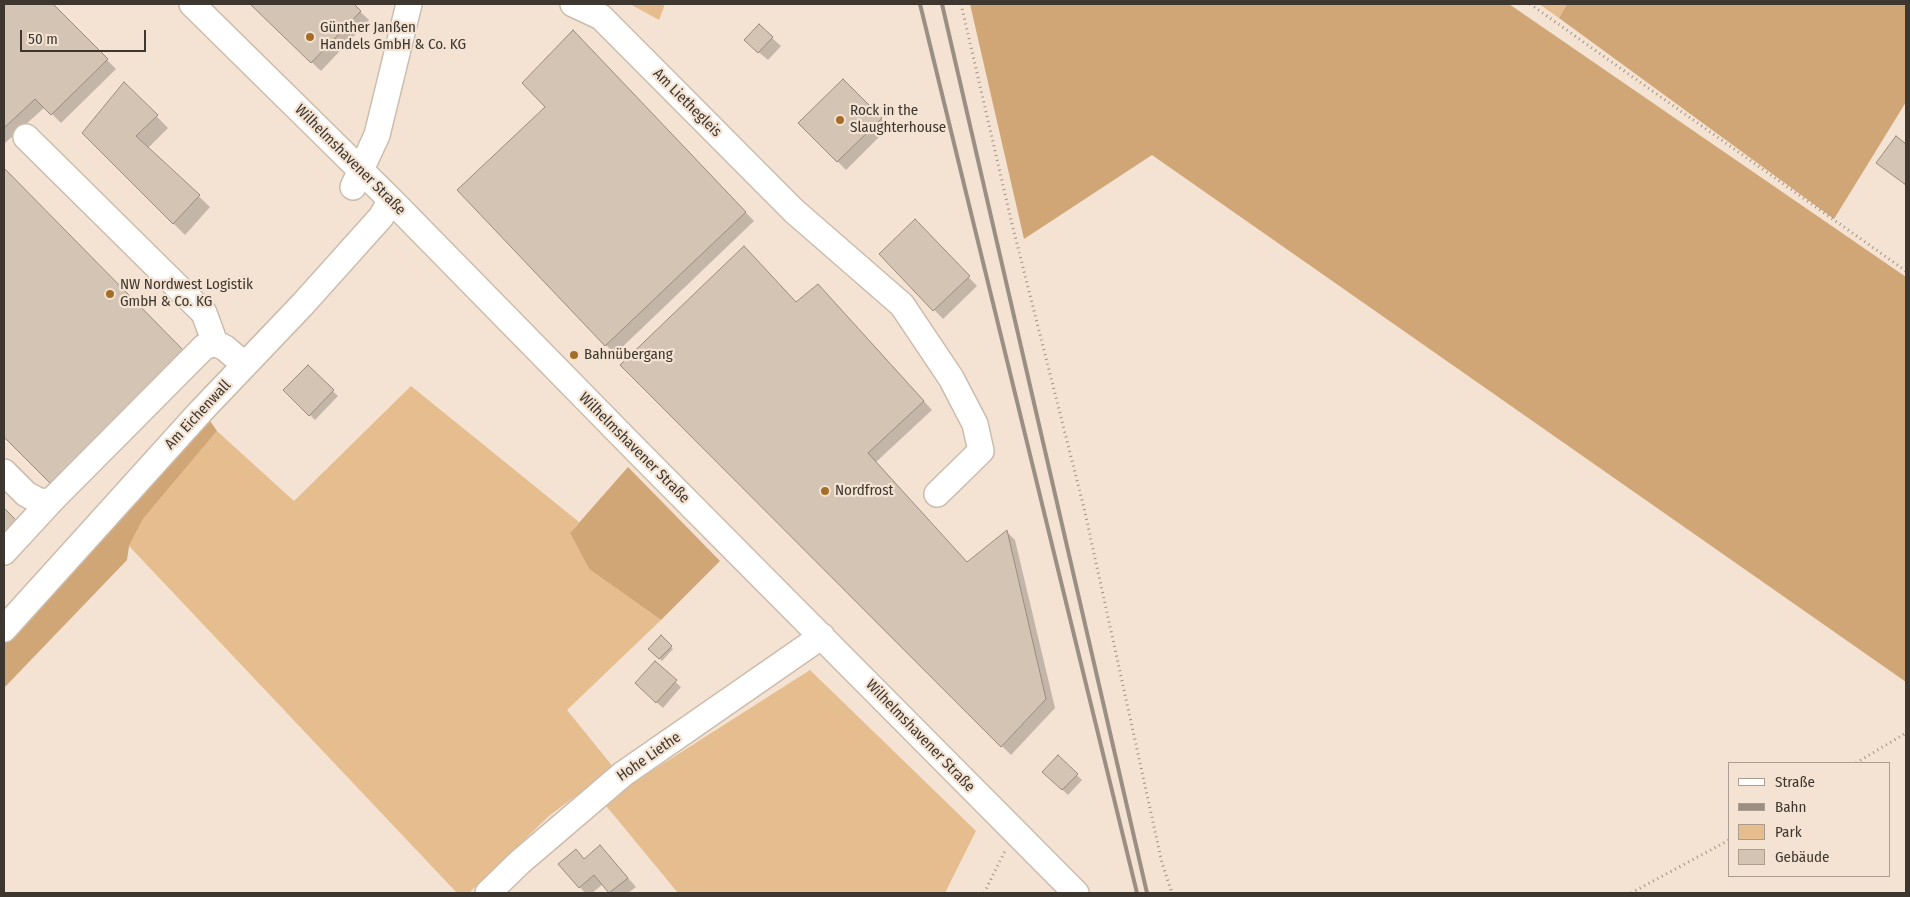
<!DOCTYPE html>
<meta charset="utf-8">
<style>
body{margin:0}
#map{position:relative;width:1910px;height:897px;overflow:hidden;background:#f4e3d2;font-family:"Fira Sans Condensed",sans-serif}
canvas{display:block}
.frame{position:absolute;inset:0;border:5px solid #3d3730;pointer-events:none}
.legend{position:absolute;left:1728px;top:762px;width:162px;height:115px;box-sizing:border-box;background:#f4e3d2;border:1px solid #ab9e91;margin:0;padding:6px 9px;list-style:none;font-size:15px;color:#3d3730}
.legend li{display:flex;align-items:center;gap:10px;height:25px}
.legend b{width:25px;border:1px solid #ab9e91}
.scale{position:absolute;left:20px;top:30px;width:126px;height:22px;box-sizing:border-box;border:2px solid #3d3730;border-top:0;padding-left:6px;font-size:15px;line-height:18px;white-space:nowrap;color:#3d3730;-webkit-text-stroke:4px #f4e3d2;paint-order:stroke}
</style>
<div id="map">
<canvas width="1910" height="897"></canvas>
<div class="frame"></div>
<ul class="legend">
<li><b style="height:6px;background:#fff"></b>Straße</li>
<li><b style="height:6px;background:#9b8f83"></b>Bahn</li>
<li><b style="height:14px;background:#e6bd8f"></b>Park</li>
<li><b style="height:14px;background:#d4c4b3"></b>Gebäude</li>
</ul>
<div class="scale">50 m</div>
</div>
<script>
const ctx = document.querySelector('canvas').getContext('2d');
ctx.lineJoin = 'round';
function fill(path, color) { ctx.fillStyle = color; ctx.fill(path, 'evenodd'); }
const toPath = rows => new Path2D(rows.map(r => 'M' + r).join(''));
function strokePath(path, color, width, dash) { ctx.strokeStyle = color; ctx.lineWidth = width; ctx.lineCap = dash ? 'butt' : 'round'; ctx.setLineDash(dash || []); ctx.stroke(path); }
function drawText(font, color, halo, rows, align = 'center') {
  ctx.font = font + ' "Fira Sans Condensed",sans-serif'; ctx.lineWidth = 4.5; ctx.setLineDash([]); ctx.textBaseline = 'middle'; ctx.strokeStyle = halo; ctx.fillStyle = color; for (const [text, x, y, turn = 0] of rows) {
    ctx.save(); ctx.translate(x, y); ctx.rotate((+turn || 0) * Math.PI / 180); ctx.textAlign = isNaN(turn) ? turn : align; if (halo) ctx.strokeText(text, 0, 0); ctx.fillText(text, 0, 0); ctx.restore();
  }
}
fill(toPath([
 [630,4,665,4,659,20],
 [1539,4,1567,4,1559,18],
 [411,386,579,522,570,533,589,569,661,620,567,710,614,768,550,815,469,893,457,893,129,546,143,519,217,431,294,501],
 [810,670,976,831,945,893,678,893,603,802]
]), '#e6bd8f');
fill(toPath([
 [970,4,1509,4,1906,277,1906,682,1152,155,1024,239],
 [1567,4,1906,4,1906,102,1834,219,1559,18],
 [208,418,217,431,143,519,129,546,127,560,4,688,4,641],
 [628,467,720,561,661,620,589,569,570,533]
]), '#d0a677');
fill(toPath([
 [4,4,51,4,116,69,61,123,45,107,4,144],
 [251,4,352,4,369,20,321,71],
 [772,38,781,46,768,60,755,49],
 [582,41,754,221,615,354,606,345,546,107],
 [843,80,889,127,846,170,800,123],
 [124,83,168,128,148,148,210,207,185,235,83,133],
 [4,169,197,365,64,496,4,435],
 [915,221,977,286,943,319,881,254],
 [826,294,932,410,876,462,968,564,1007,532,1015,540,1055,708,1011,755,621,365],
 [308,367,338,396,315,420,285,390],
 [661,637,673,649,662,661,650,649],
 [655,663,681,687,663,708,642,689],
 [1058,757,1082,780,1068,795,1044,772],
 [576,851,585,860,609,856,636,887,628,893,611,893,603,884,592,893,585,893,560,864]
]), '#0003');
const building = toPath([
 [4,4,53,4,108,59,51,115,35,99,4,128,4,4],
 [250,4,354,4,361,11,311,63,250,4],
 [759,24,773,37,758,53,744,40,759,24],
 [573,30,746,212,605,346,457,190,545,107,522,83,573,30],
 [843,79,882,118,837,162,798,123,843,79],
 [124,82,158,115,136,136,200,195,173,224,82,133,124,82],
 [1896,136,1906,144,1906,185,1876,163,1896,136],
 [4,168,189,356,55,488,4,437,4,168],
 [915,219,970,276,933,311,879,254,915,219],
 [744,246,796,302,818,284,924,401,868,453,967,562,1007,530,1046,699,1001,747,620,365,744,246],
 [308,365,334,390,309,416,283,390,308,365],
 [4,508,19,523,4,538,4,508],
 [661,635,672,646,659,659,648,649,661,635],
 [655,661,677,680,656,703,635,683,655,661],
 [1058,755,1078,774,1062,790,1042,772,1058,755],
 [600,845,628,878,609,893,594,875,579,888,558,864,576,849,584,859,600,845]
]);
fill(building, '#d4c4b3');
strokePath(building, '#998b7b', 1);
const minor = toPath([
 [192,4,391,200,639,453,1076,893],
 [573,4,601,17,794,211,902,305,951,378,975,424,981,451,937,494],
 [26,137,204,313,215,343],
 [353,187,377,135,409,4],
 [4,472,26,494,41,502,52,500,204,347,215,343,225,348,245,365],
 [4,552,52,500],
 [4,629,201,411,303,304,381,217,391,200],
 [488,893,520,862,623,774,822,636]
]);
strokePath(minor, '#ccbcab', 28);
strokePath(toPath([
 [961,4,1012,224,1084,508,1162,863,1172,893],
 [1530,4,1906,271],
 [1856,763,1906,733],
 [984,893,1006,849],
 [1631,893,1729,840]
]), '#9d9285', 3, [1, 4]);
strokePath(minor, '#fff', 25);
strokePath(toPath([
 [920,4,1137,893],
 [942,4,1147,893]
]), '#9b8f83', 4);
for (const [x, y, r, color] of [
 [310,37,5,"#a46e28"],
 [840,120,5,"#a46e28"],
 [110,294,5,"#a46e28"],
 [574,355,5,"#a46e28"],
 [825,491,5,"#a46e28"]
]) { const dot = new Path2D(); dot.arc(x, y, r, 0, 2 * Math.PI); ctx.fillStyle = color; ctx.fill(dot); strokePath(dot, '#f4e3d2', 2); }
drawText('15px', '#3d3730', '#f4e3d2', [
 ["Günther Janßen",320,28],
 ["Handels GmbH & Co. KG",320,45],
 ["Rock in the",850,111],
 ["Slaughterhouse",850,128],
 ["NW Nordwest Logistik",120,285],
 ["GmbH & Co. KG",120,302],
 ["Bahnübergang",584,355],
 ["Nordfrost",835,491]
], 'left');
drawText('15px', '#3d3730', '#f4e3d2', [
 ["Am Liethegleis",687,103,45],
 ["Wilhelmshavener Straße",350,160,45],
 ["Am Eichenwall",198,415,-47],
 ["Wilhelmshavener Straße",634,448,45],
 ["Wilhelmshavener Straße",920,736,46],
 ["Hohe Liethe",649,757,-35]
]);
</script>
